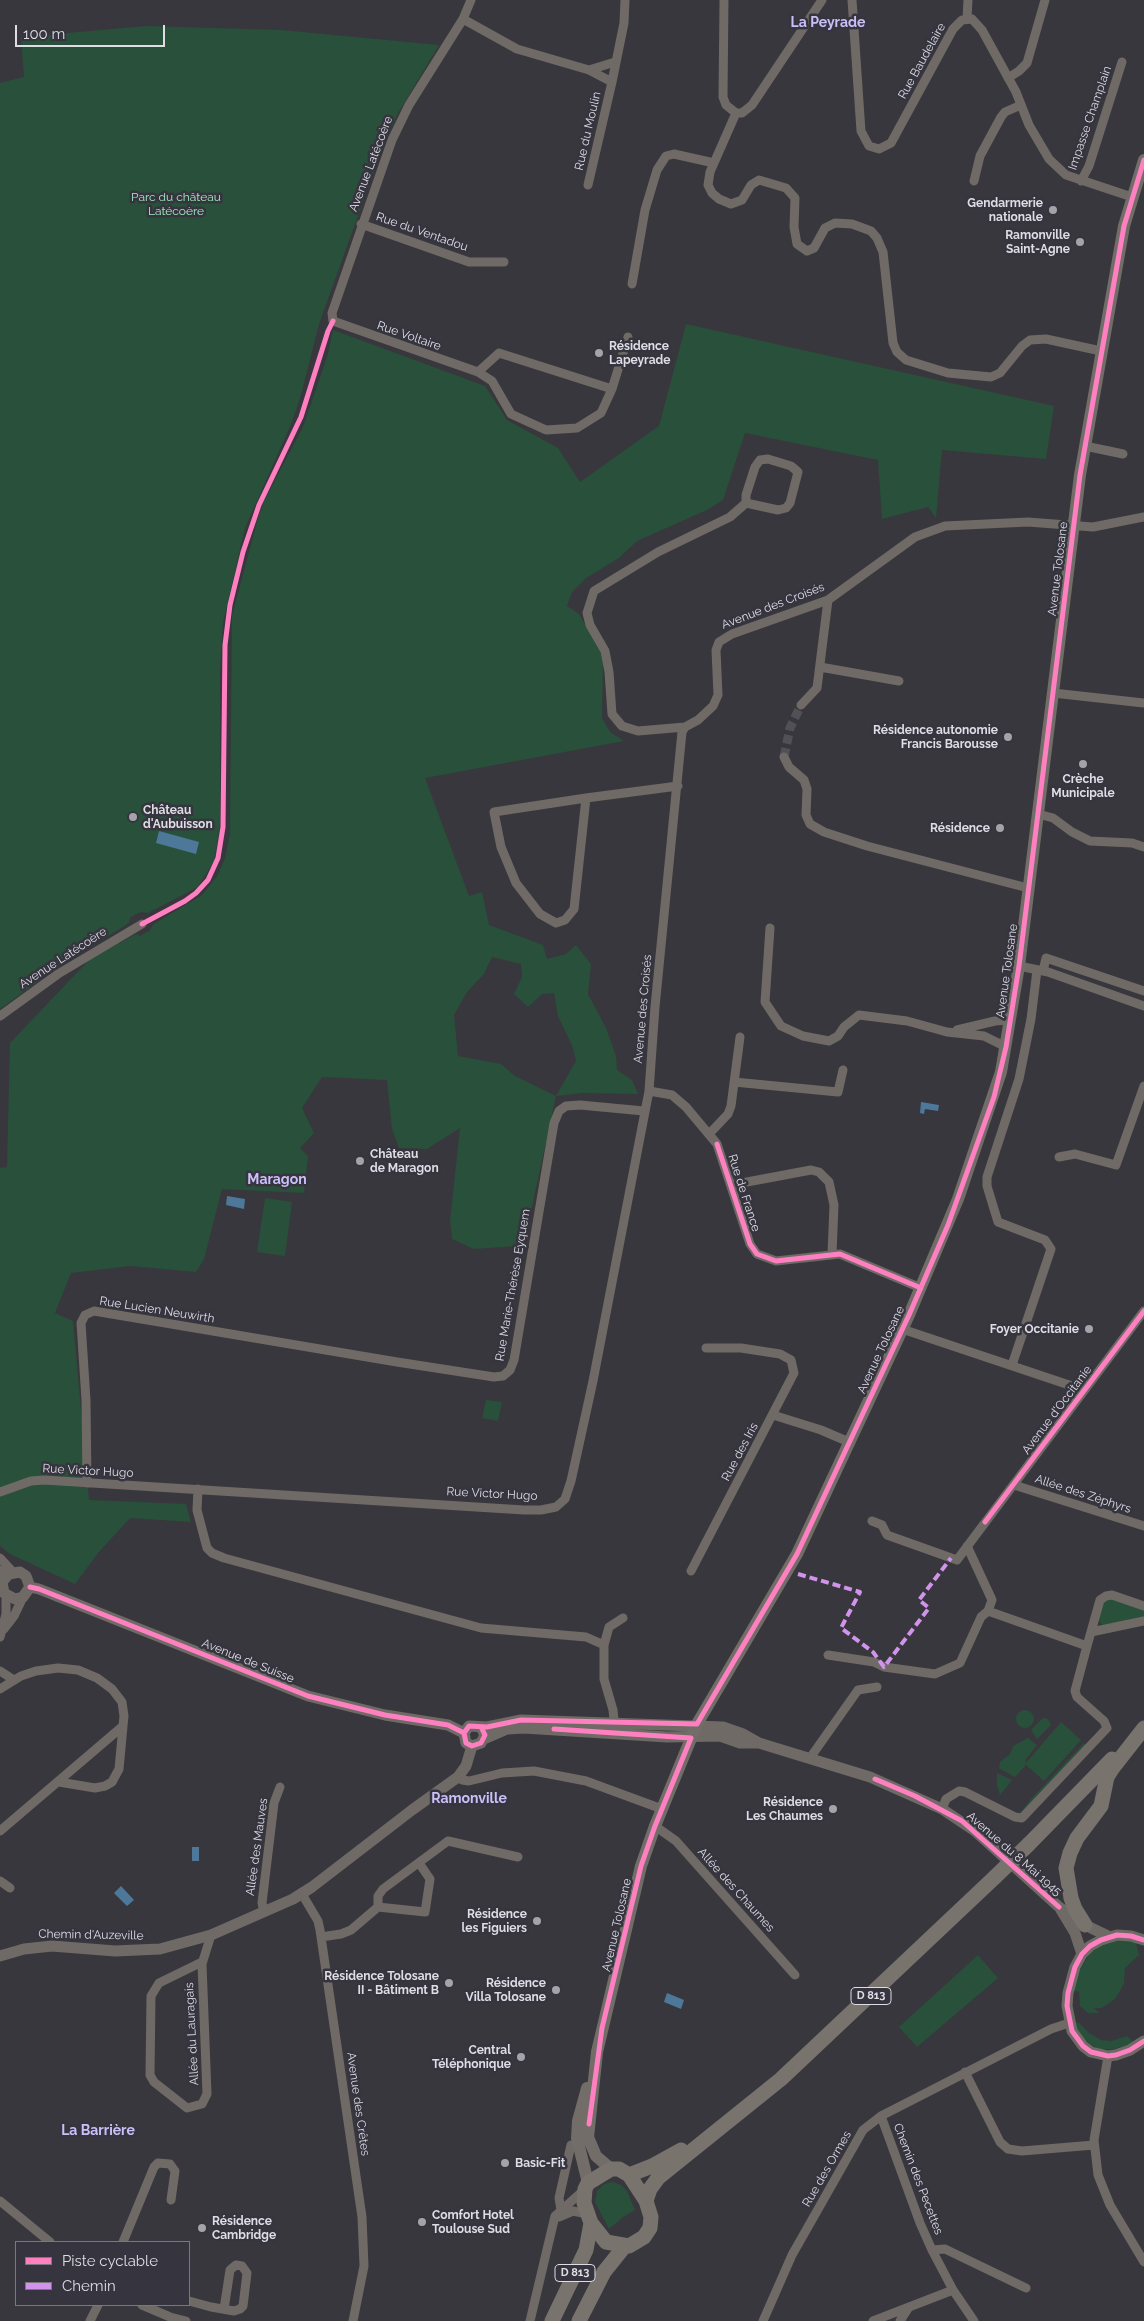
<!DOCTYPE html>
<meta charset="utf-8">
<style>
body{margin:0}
#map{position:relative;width:1144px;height:2321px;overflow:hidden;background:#38373d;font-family:Raleway,sans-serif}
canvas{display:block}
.legend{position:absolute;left:15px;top:2241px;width:175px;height:65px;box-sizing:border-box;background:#36353f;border:1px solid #797881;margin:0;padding:6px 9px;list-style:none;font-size:15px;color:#dedde4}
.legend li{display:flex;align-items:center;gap:10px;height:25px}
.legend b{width:25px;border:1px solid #797881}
.scale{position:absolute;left:15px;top:25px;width:150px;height:22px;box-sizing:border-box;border:2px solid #dedde4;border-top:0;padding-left:6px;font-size:15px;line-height:18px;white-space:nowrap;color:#dedde4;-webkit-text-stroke:4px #36353f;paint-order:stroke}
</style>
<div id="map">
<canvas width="1144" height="2321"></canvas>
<ul class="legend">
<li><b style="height:6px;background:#ff80c0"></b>Piste cyclable</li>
<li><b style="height:6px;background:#d193ec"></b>Chemin</li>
</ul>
<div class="scale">100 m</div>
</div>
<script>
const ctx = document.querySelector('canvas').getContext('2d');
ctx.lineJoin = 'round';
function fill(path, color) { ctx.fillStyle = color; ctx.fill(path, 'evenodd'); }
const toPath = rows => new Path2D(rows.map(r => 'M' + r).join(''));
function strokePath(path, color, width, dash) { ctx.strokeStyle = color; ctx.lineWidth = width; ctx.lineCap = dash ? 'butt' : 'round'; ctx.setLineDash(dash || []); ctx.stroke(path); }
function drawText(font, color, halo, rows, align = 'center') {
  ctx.font = font + ' Raleway,sans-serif'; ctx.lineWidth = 5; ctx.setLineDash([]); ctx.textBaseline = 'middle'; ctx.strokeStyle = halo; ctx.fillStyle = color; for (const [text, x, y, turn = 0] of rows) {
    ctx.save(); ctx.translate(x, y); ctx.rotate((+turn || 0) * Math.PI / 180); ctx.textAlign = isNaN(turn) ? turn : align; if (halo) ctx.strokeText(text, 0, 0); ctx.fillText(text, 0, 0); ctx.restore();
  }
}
fill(toPath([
 [147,26,281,30,439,45,397,115,380,155,319,324,301,395,292,422,245,528,223,623,220,670,220,825,214,861,198,887,148,913,141,912,136,914,130,918,129,923,58,967,0,1009,0,83,24,77,21,37],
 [686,324,1054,406,1046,459,942,450,936,518,928,507,882,519,878,460,745,433,723,500,707,510,637,541,619,558,586,578,572,592,567,606,579,614,603,657,602,718,610,732,624,741,425,778,469,896,482,892,489,925,543,945,547,959,566,954,576,945,591,964,588,994,606,1028,616,1056,617,1070,632,1080,638,1094,582,1093,556,1096,526,1234,517,1246,474,1249,452,1239,450,1221,460,1128,427,1149,399,1148,392,1129,387,1080,322,1077,302,1108,314,1133,300,1148,308,1156,304,1193,222,1189,204,1259,196,1272,130,1266,71,1273,55,1313,73,1321,89,1500,186,1504,191,1522,130,1518,98,1553,75,1584,10,1554,0,1546,0,1168,7,1167,10,1043,90,959,136,934,140,936,149,931,154,924,202,895,218,875,225,858,230,834,232,616,258,518,264,501,303,427,328,354,333,330,485,386,507,420,558,448,580,482,659,426],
 [492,957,521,964,522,977,514,994,528,1007,542,994,554,993,558,1016,573,1048,576,1061,556,1096,515,1076,501,1064,458,1056,454,1015,467,992,484,974],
 [265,1198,292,1202,285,1256,257,1252],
 [486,1400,502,1402,498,1421,482,1418],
 [1111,1599,1144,1609,1144,1618,1102,1625,1098,1619,1103,1603],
 '1016 1719a9 9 0 1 1 18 0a9 9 0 1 1-18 0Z',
 [1043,1718,1048,1719,1051,1725,1037,1739,1031,1730],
 [1061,1722,1081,1740,1044,1781,1025,1764],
 [1028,1738,1037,1745,1026,1759,1025,1766,1015,1777,1002,1770,999,1768,1000,1762,1010,1754,1013,1746],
 [1084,1743,1087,1745,1021,1815,1020,1813,1031,1799],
 [997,1773,1012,1780,1000,1795,997,1785],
 [1114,1941,1129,1941,1136,1943,1139,1955,1125,1968,1124,1984,1115,1999,1102,2008,1094,2008,1099,2013,1088,2013,1080,2006,1079,1992,1073,1990,1077,1975,1090,1953,1103,1944],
 [978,1955,998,1978,917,2047,899,2027],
 [1078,2022,1089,2033,1101,2040,1112,2041,1127,2036,1134,2043,1114,2049,1098,2049,1081,2037,1074,2024],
 [613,2182,621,2185,627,2191,635,2210,623,2217,609,2229,595,2202,597,2191,604,2184]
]), '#29503a');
fill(toPath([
 [159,831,199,842,196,854,156,843],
 [921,1102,939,1105,938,1111,925,1109,924,1114,920,1113],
 [227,1196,245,1199,244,1209,226,1205],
 [192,1847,199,1847,199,1861,192,1861],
 [121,1886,134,1900,127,1906,114,1893],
 [667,1993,684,2000,681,2009,664,2002]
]), '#4d789a');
strokePath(toPath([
 [784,757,790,728,801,705]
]), '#515056', 9, [9, 4.5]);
strokePath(toPath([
 [471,0,463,19,409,105,392,140,332,313,333,321,478,372,492,381,511,414,546,430,577,428,601,413,612,389,628,337],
 [724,0,723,97,726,105,736,113,742,113,752,105,822,0],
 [852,0,861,131,869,146,879,149,891,143,953,29,962,20,972,19,982,30,1016,92,1029,125,1049,159,1066,175,1132,197],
 [463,19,517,49,589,70,612,82],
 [967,19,968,0],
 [589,70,615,62],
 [1008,78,1019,71,1027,63,1045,0],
 [714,163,736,113],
 [974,181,980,156,1001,117,1005,112,1021,105],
 [1081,181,1089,166,1122,62],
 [588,185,612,82,624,23,625,0],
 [361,224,469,262,504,262],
 [632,284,645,210,657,170,666,156,674,154,714,163,710,172,708,185,712,193,719,199,731,204,742,200,751,185,759,180,786,188,795,198,794,227,797,244,807,251,814,248,825,228,835,223,852,224,871,231,877,238,883,252,893,343,897,352,906,360,948,373,991,377,1000,373,1022,346,1030,340,1046,339,1101,351],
 [478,372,499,353,612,389],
 [1085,446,1123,454],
 [768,459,791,466,798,472,790,503,786,508,778,510,746,503,746,495,755,467,760,460,768,459],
 [820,667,899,681],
 [1053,693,1144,703],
 [801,705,817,688,828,600],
 [685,727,638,731,622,726,612,714,609,672,605,651,590,625,587,613,594,591,658,552,730,517,746,503],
 [784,757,789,767,804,780,807,789,806,815,810,824,824,832,867,846,1028,888],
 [586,798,574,909,565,920,556,923,540,914,516,883,501,847,494,812,586,798,678,786],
 [1038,814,1053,818,1072,832,1090,841,1132,843,1144,847],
 [770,928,765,1002,781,1026,803,1036,829,1041,838,1036,844,1027,859,1015,907,1021,947,1032,984,1036,1006,1047],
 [1019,966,1048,972,1144,1006],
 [1043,971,1046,958,1144,991],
 [0,1016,58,974,142,924],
 [957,1030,995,1021,1010,1020],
 [734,1082,838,1092,843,1070],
 [649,1091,672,1095,686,1107,717,1144,750,1244,757,1254,776,1261,840,1254,921,1288],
 [710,1133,728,1114,731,1106,740,1037],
 [1059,1157,1075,1154,1116,1165,1144,1086],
 [731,1185,811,1170,819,1172,829,1182,834,1205,832,1254],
 [902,1329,1084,1390],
 [1012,1365,1051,1249,1045,1240,998,1222,987,1186,987,1177,1019,1079,1031,1019,1037,970],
 [773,1415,821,1430,849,1442],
 [87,1483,86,1400,81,1323,85,1315,94,1311,397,1362,494,1377,503,1376,510,1370,514,1360,554,1123,559,1111,566,1106,580,1105,644,1111],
 [1014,1485,1144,1526],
 [198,1489,197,1510,207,1548,212,1553,224,1558,481,1628,586,1637,604,1645],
 [0,1492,31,1481,44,1480,524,1510,541,1510,556,1507,565,1499,571,1481,593,1381,649,1091,655,1007,682,732,685,727,698,720,713,706,718,695,716,650,719,642,732,634,828,600,915,537,945,526,1028,522,1093,527,1144,517],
 [872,1521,882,1525,887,1535,957,1560,1144,1311],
 [0,1558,13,1572],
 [691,1571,794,1373,791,1360,780,1354,741,1348,706,1348],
 [4,1629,14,1616,23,1597],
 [1091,1632,1144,1621],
 [0,1637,6,1614,6,1595],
 [1087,1646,1100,1600,1106,1596,1112,1595,1144,1606],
 [828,1655,874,1662,884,1667,935,1674,960,1663,981,1617,988,1611,992,1600,967,1546],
 [0,1671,14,1680],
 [0,1689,21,1676,36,1671,58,1668,78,1670,97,1678,112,1689,122,1702,124,1716,123,1726,0,1831],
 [615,1729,613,1710,604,1679,604,1645,609,1627,623,1618],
 [810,1758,858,1690,877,1687],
 [458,1777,462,1780,469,1781,502,1773,534,1771,586,1781,662,1809],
 [59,1782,95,1788,105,1786,112,1782,119,1769,123,1726],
 [942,1809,946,1799,959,1791,965,1792,1015,1817,1022,1818,1107,1728,1104,1721,1077,1697,1075,1691,1087,1646,988,1611],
 [655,1826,676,1841,795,1975],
 [0,1881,10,1888],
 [302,1894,318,1921,320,1930,362,2217,364,2266,353,2321],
 [378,1907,378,1896,383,1889,448,1841,518,1857],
 [264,1912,262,1903,274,1803,280,1787],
 [321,1937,341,1934,351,1930,378,1907,425,1912,430,1879,419,1863],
 [202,1962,159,1983,151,1996,150,2075,154,2082,187,2108,202,2104,207,2094,202,1964,211,1935],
 [1108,2056,1094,2140,1098,2175,1110,2205,1144,2262],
 [965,2072,1000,2142,1008,2149,1022,2151,1094,2145],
 [881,2116,920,2223,932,2250,953,2290,974,2321],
 [0,2201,50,2242],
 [561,2210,559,2198,571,2145],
 [559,2217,573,2211,587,2214],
 [123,2242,154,2167,158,2163,170,2164,175,2171,171,2200],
 [932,2250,945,2249,1026,2288],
 [189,2301,211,2307,234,2311,240,2309,243,2306,247,2273,242,2266,236,2265,230,2270,224,2309],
 [142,2305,170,2317,186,2321],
 [90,2321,98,2305],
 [530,2321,555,2216,585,2189],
 [763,2321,792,2255,863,2130,881,2116,1051,2029,1069,2023],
 [873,2321,953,2290],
 [900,2321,909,2307]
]), '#6f6a65', 9);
strokePath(toPath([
 [0,1571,9,1574,20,1572,26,1576,30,1587,23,1597,15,1599,4,1593,2,1582,9,1574],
 [30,1587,39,1589,308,1696,385,1715,448,1725,464,1733],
 [481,1727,485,1735,481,1743,472,1746,466,1743,464,1733,469,1726,487,1727,521,1720,723,1727,743,1734,759,1743,870,1777,942,1809,975,1831,1059,1907,1085,1925,1110,1937],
 [484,1739,507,1729,524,1728,667,1737,720,1736,740,1743,757,1743],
 [1061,1910,1075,1933,1082,1954],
 [1144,1940,1131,1936,1117,1935,1101,1940,1090,1946,1082,1954,1075,1967,1068,1993,1067,2006,1072,2031,1083,2046,1091,2052,1108,2056,1116,2055,1130,2050,1144,2041],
 [0,1956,24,1949,52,1946,115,1951,160,1949,211,1935,293,1899,312,1887,412,1810,458,1777,466,1766,472,1746]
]), '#6f6a65', 11);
strokePath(toPath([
 [587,2088,578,2121,577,2138,588,2183],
 [611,2169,596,2156,588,2137,597,2052,641,1866,655,1826,697,1724,797,1554,909,1315,958,1199,1001,1072,1019,966,1080,475,1124,226,1144,160]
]), '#726d68', 12);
strokePath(toPath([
 [1029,1844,1112,1759],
 [1085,1925,1075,1909,1071,1898,1066,1868,1070,1853,1077,1838,1101,1806,1107,1777,1112,1769,1144,1728],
 [611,2169,619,2169,629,2175,646,2201,651,2217,650,2228,644,2237,629,2246,606,2242,591,2223,584,2203,585,2189,588,2183,611,2169],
 [629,2175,652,2166,681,2150],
 [646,2201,650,2189,658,2178,781,2079,995,1877],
 [552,2321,586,2250,591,2223],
 [579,2321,604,2272,624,2247]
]), '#79736e', 15);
strokePath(toPath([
 [995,1877,1029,1844]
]), '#79736e', 15);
strokePath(toPath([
 [798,1574,860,1592,841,1628,873,1652,884,1667,929,1608,919,1600,951,1558]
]), '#d193ec', 4, [8, 4]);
strokePath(toPath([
 [142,924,185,901,196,893,208,880,218,858,223,827,225,645,230,605,243,552,259,505,301,417,328,331,333,321],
 [717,1144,750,1244,757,1254,776,1261,840,1254,921,1288],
 [985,1522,1144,1311],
 [30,1587,39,1589,308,1696,385,1715,448,1725,464,1733],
 [481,1727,485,1735,481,1743,472,1746,466,1743,464,1733,469,1726,487,1727,521,1720,697,1724,797,1554,909,1315,948,1225,994,1097,1006,1047,1019,966,1080,475,1124,226,1144,160],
 [554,1729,691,1738,655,1826,641,1866,602,2028,589,2124],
 [875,1779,915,1796,962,1821,1059,1907],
 [1144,1940,1131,1936,1117,1935,1101,1940,1090,1946,1082,1954,1075,1967,1068,1993,1067,2006,1072,2031,1083,2046,1091,2052,1108,2056,1116,2055,1130,2050,1144,2041]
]), '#ff80c0', 5);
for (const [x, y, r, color] of [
 [1053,210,5,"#a4a3aa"],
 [1080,242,5,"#a4a3aa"],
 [599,353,5,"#a4a3aa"],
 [1008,737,5,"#a4a3aa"],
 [1083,764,5,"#a4a3aa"],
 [133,817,5,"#a4a3aa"],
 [1000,828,5,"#a4a3aa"],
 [360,1161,5,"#a4a3aa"],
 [1089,1329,5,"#a4a3aa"],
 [833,1809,5,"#a4a3aa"],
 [537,1921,5,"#a4a3aa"],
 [449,1983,5,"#a4a3aa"],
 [556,1990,5,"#a4a3aa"],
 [521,2057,5,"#a4a3aa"],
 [505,2163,5,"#a4a3aa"],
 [422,2222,5,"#a4a3aa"],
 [202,2228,5,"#a4a3aa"]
]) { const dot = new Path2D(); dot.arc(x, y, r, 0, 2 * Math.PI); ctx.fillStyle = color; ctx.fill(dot); strokePath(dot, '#36353f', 2); }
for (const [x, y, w] of [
 [871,1996,40],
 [575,2273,40]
]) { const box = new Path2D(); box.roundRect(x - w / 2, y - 8.5, w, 17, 4); ctx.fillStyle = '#36353f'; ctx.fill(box); strokePath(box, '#dedde4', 1); }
drawText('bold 11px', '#dedde4', null, [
 ["D 813",871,1996],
 ["D 813",575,2273]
]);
drawText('12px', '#dedde4', '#36353f', [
 ["Rue Baudelaire",922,61,-61],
 ["Impasse Champlain",1090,118,-71],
 ["Rue du Moulin",588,131,-77],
 ["Avenue Latécoère",371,164,-69],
 ["Rue du Ventadou",422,232,19],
 ["Rue Voltaire",409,336,19],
 ["Avenue Tolosane",1058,569,-83],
 ["Avenue des Croisés",773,606,-21],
 ["Avenue Latécoère",63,958,-33],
 ["Avenue Tolosane",1007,971,-82],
 ["Avenue des Croisés",643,1009,-85],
 ["Rue de France",744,1193,72],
 ["Rue Marie-Thérèse Eyquem",513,1285,-80],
 ["Rue Lucien Neuwirth",157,1310,9],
 ["Avenue Tolosane",881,1350,-65],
 ["Avenue d'Occitanie",1057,1410,-53],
 ["Rue des Iris",740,1452,-62],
 ["Rue Victor Hugo",88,1471,3],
 ["Rue Victor Hugo",492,1494,3],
 ["Allée des Zéphyrs",1083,1494,18],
 ["Avenue de Suisse",248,1661,22],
 ["Allée des Mauves",257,1847,-82],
 ["Avenue du 8 Mai 1945",1014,1854,41],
 ["Allée des Chaumes",736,1890,48],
 ["Avenue Tolosane",617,1925,-77],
 ["Chemin d'Auzeville",91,1935,1],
 ["Allée du Lauragais",192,2034,-93],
 ["Avenue des Crêtes",358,2104,82],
 ["Rue des Ormes",827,2169,-60],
 ["Chemin des Pecettes",918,2179,69]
]);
drawText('12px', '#9defbc', '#36353f', [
 ["Parc du château",176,197],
 ["Latécoère",176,211]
]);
drawText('bold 12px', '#dedde4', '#36353f', [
 ["Gendarmerie",1043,203],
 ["nationale",1043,217],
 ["Ramonville",1070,235],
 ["Saint-Agne",1070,249],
 ["Résidence",609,346,"left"],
 ["Lapeyrade",609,360,"left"],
 ["Résidence autonomie",998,730],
 ["Francis Barousse",998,744],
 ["Crèche",1083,779,"center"],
 ["Municipale",1083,793,"center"],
 ["Château",143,810,"left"],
 ["d'Aubuisson",143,824,"left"],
 ["Résidence",990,828],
 ["Château",370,1154,"left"],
 ["de Maragon",370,1168,"left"],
 ["Foyer Occitanie",1079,1329],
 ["Résidence",823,1802],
 ["Les Chaumes",823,1816],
 ["Résidence",527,1914],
 ["les Figuiers",527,1928],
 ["Résidence Tolosane",439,1976],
 ["II - Bâtiment B",439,1990],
 ["Résidence",546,1983],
 ["Villa Tolosane",546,1997],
 ["Central",511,2050],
 ["Téléphonique",511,2064],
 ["Basic-Fit",515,2163,"left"],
 ["Comfort Hotel",432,2215,"left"],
 ["Toulouse Sud",432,2229,"left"],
 ["Résidence",212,2221,"left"],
 ["Cambridge",212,2235,"left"]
], 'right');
drawText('bold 14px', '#cbbff8', '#36353f', [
 ["La Peyrade",828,23],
 ["Maragon",277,1180],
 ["Ramonville",469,1799],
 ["La Barrière",98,2131]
]);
</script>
